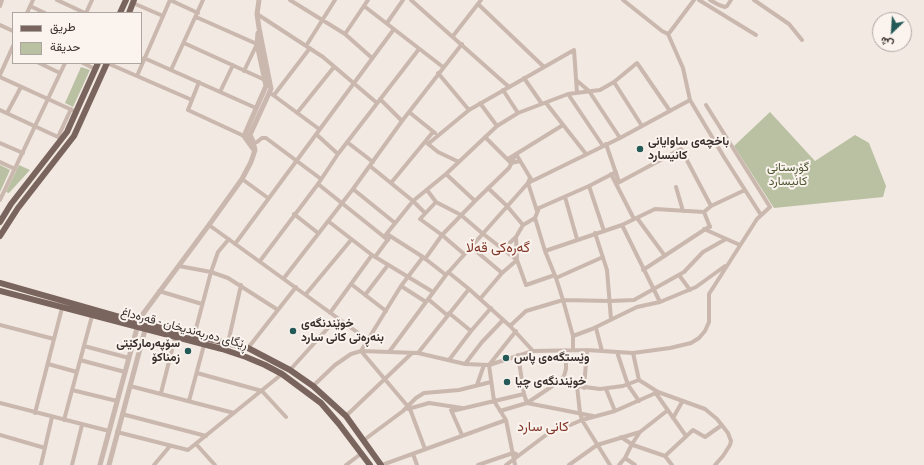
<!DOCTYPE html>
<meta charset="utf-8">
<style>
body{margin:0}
#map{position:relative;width:924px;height:465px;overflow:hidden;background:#f2e9e2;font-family:"Roboto Condensed",Vazirmatn,sans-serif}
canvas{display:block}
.legend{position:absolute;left:12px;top:12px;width:130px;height:52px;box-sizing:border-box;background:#faf3ee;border:1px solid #ada5a0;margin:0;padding:5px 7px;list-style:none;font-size:12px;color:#392f2c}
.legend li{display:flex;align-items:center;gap:8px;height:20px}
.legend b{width:20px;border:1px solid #ada5a0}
.north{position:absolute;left:872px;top:12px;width:40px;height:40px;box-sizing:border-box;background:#faf3ee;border:1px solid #ada5a0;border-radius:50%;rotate:205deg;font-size:11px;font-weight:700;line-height:16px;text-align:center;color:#392f2c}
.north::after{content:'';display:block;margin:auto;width:14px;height:18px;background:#235957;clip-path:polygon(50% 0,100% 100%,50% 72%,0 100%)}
</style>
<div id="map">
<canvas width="924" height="465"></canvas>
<ul class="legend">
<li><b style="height:5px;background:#7a655e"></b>طريق</li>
<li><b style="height:11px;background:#b9c1a2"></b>حديقة</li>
</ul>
<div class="north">ش</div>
</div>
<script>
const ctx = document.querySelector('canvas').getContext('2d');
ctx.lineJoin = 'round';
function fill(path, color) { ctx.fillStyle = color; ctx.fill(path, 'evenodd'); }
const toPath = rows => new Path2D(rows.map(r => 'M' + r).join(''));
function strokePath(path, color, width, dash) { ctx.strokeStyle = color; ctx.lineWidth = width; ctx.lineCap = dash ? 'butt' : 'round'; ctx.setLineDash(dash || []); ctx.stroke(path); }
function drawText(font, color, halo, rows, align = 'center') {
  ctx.font = font + ' "Roboto Condensed",Vazirmatn,sans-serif'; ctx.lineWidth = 4; ctx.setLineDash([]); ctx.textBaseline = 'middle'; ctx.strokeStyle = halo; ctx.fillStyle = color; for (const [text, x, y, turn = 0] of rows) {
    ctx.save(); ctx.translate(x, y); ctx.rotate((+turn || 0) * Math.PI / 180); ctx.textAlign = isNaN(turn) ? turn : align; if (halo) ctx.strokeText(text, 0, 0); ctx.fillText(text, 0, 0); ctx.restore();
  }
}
fill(toPath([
 [81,67,90,70,73,107,65,103],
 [770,112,815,161,855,135,869,143,886,186,883,197,774,208,734,146],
 [0,165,10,170,0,192],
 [19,165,30,170,9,193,6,192]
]), '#b9c1a2');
strokePath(toPath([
 [57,0,85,13],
 [170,0,198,13],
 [290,0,345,34,372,58],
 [411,0,509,87],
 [623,0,662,31,668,34,670,32,694,0],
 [699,0,756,35],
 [710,0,719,5,725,7,727,6,731,0],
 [754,0,789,24,802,40],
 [133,3,163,16],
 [478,4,544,67],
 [0,6,2,0],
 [30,6,45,13],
 [364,6,443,67],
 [27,13,33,0],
 [86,13,92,0],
 [257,14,323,57,377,103],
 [196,17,257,44,244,71],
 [387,23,403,0],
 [0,25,13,31],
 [345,34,368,0],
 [453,36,481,0],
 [184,43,265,80],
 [306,46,335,0],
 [144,58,256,108],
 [39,63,60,73],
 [83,63,95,69],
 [107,63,192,100],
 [171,70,203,0],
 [438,73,469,110],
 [0,75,13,46],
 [137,76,170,0],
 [0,77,72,110],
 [524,78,542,104],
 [576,80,589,91,620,138],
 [199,82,188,110,244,136],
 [614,82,642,126],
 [503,90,518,113],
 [220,92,233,65],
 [269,92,319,129],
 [568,94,603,146],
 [274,95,310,48],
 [380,99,402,121],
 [690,100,724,157,761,215],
 [480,103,497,126],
 [546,103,586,154],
 [0,110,58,137,71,109],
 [409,112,435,133],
 [7,113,21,87],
 [297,113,334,67],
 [316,134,338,154],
 [485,137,511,163,520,161],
 [257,142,262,138,266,138,321,179],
 [347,142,373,162],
 [0,143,23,153],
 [427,143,438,152,459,162],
 [428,144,469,110,574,50,577,93],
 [606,144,619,182],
 [516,154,531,179],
 [508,159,563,125],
 [0,162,15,169],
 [370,166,413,201,425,213],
 [446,174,475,201],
 [611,174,634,219],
 [530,178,528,183,537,211],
 [242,179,268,198],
 [391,183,433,132],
 [318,184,388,240],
 [616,184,681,149,711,206],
 [589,186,604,231],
 [676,187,683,211],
 [488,188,507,206,523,225],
 [353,189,395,223],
 [427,190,436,202,461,215,482,233,517,260,502,273,480,299],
 [565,197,577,239],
 [0,200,65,63],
 [436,202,420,219,442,235,464,254],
 [539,208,535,218,545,251,556,278,563,300,573,336,573,350],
 [539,208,589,186,616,172],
 [704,212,710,227],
 [294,214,318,233],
 [637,218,665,256],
 [328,221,372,255,433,292],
 [209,225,368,340],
 [622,225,660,302],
 [704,229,740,245],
 [595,233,607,270,611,319],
 [387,234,423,257,446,275],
 [384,237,413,201,446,174,497,126,518,113,568,94,600,90,614,82,637,63,670,111],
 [516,237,517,260,526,285,555,275],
 [235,244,394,29],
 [470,246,502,273],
 [503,249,516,237,523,225,535,218],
 [545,251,622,225,655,209,704,212,711,206,745,190],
 [375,257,389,238],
 [425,259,442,235,475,201,509,168,516,154],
 [260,261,318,184,338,154,419,49],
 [179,266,211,272,228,278,278,310],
 [643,270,710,226],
 [448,272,469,289,510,326,533,351],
 [679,275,690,290],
 [284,278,353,189,402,121,462,44],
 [556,278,603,257],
 [351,284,386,311],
 [401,286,423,257],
 [159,291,202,304],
 [306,294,351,240],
 [365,295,388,265],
 [428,299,447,315],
 [330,313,372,255],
 [449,313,471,331],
 [0,325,54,339],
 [510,326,526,311,563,300,610,301,634,300,684,272,703,252,726,239],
 [596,328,602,351],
 [194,336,211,272,218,252,229,239],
 [573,336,592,329,637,307,660,302,696,287,725,266],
 [228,343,241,285],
 [84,346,129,358],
 [248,348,296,287],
 [389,352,446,275,528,183,620,138,690,100,683,68,668,34],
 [617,352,628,385,639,401],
 [418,353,469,289],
 [633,353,639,380,658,392,705,409,717,419,728,433,731,441,730,445,723,456,715,465],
 [518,355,524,394,527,403],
 [80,360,125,372],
 [449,360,471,331,491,308],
 [48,364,77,372],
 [465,364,482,342,503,320],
 [290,370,337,318],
 [197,373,262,391,286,417],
 [560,381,577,386,600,389,623,386,639,380],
 [477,385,484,365],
 [130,386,234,413],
 [313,386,335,365,351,354,361,351,418,353,465,364,489,365,533,351,587,350,633,353,670,348,691,343,699,338,705,331,709,322,709,294,757,219,770,207,706,105],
 [577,386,580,413,582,420,610,465],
 [584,388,587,350],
 [606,389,615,411],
 [72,390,117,401],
 [655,392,686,436],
 [161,393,175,338],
 [189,401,204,345],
 [0,403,109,431],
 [527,403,593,416],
 [408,409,429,403,462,408],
 [451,410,462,435],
 [452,411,524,394],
 [500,411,527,403,560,381,564,376,566,369,566,350],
 [35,413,62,308],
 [122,414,206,436],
 [346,416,412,353],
 [673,418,682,402],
 [64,420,92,316],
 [117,432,188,450,282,374],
 [0,435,45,448],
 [621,437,633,445,665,456,672,465],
 [364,440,403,411,416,398,424,393,459,390,491,382],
 [196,444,215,465],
 [425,449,410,409,361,351,401,286,426,302],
 [413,454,417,465],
 [665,456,693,430,705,437,722,425],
 [625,458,635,465],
 [41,465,52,417],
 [72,465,82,425],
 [154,465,170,446],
 [346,465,362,453],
 [382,465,506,420],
 [478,465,513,453,516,454],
 [506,465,546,435,582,420,615,411,658,392],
 [515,465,506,420,494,401,489,365,516,331],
 [569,465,597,445,640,432,668,410],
 [619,465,625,458,632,444,640,432]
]), '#cab8ae', 4);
strokePath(toPath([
 [244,136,266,86,257,44,258,33],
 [244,136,254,150],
 [249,137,271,89,259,28,257,14,259,0],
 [137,322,209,225,242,179,251,162,255,150,253,141,250,135],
 [100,465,137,328],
 [109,465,145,330]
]), '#cab8ae', 5);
strokePath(toPath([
 [120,13,126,0],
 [129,13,134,0],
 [0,222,11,204,67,132,98,63],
 [0,236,18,208,74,136,107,63],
 [0,283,137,322,248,348,290,370,313,386,346,416,381,465],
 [0,291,222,349,246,357,265,365,282,374,321,403,339,424,370,465]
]), '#7a655e', 6);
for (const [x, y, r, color] of [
 [640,149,4,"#235957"],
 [293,331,4,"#235957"],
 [188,351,4,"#235957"],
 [506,358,4,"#235957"],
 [507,382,4,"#235957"]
]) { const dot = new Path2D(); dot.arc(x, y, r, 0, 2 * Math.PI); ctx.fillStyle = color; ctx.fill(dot); strokePath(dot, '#faf3ee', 1.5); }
drawText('bold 12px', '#392f2c', '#faf3ee', [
 ["باخچەی ساوایانی",648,142],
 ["کانیسارد",648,156],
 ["خوێندنگەی",301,324],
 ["بنەڕەتی کانی سارد",301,338],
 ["سۆپەرمارکێتی",180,344,"right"],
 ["زمناکۆ",180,358,"right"],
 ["وێستگەەی پاس",514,358],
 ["خوێندنگەی چیا",515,382]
], 'left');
drawText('12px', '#4c5631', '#faf3ee', [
 ["گۆڕستانی",788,168],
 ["کانیسارد",788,182]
]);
drawText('12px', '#392f2c', '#faf3ee', [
 ["ڕێگای دەربەندیخان - قەرەداغ",184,329,15]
]);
drawText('14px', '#833729', '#faf3ee', [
 ["گەرەکی قەڵا",498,248],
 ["کانی سارد",543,427]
]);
</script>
